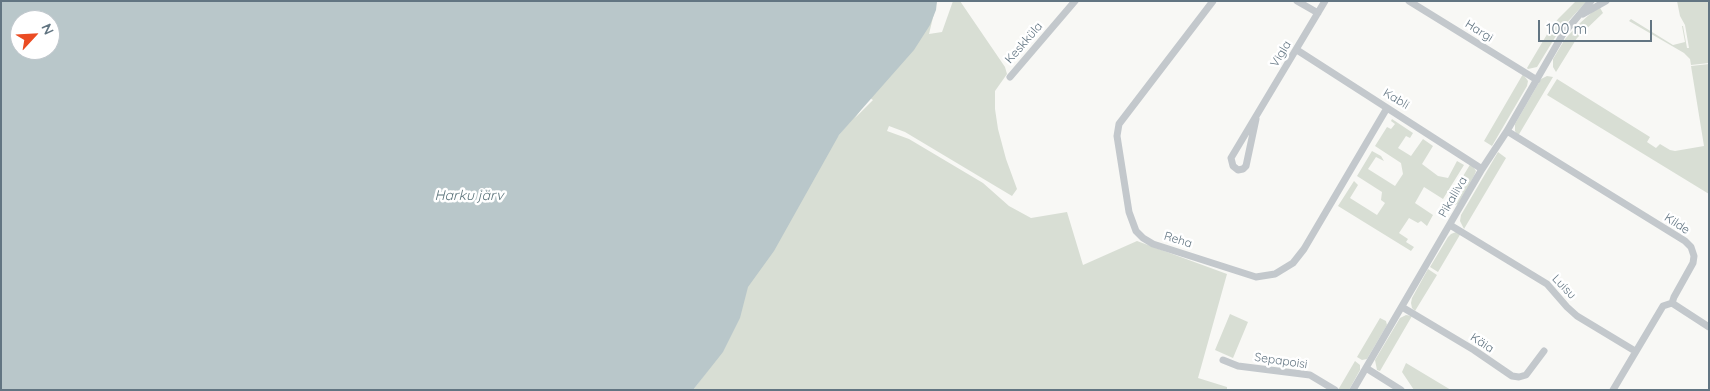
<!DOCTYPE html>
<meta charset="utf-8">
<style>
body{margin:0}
#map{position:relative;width:1710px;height:391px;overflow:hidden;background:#f8f8f5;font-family:Quicksand,sans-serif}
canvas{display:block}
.frame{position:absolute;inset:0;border:2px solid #627582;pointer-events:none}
.north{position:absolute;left:10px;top:10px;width:50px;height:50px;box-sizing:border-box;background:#fff;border:1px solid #c0c8cd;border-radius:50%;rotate:65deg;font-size:14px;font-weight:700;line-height:20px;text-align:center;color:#627582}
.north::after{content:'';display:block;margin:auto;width:18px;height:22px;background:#eb4c23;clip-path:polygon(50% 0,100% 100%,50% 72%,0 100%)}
.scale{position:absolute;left:1538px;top:20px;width:114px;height:22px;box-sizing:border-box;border:2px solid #627582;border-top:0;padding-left:6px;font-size:15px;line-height:18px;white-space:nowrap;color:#627582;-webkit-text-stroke:4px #fff;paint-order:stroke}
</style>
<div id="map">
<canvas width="1710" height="391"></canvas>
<div class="frame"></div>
<div class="north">N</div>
<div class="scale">100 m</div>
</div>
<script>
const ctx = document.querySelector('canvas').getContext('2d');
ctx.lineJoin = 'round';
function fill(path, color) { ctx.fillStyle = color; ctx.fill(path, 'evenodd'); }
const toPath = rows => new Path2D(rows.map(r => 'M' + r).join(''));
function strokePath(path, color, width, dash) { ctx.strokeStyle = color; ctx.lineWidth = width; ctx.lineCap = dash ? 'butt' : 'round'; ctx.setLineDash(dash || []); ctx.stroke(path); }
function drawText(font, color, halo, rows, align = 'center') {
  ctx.font = font + ' Quicksand,sans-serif'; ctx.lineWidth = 5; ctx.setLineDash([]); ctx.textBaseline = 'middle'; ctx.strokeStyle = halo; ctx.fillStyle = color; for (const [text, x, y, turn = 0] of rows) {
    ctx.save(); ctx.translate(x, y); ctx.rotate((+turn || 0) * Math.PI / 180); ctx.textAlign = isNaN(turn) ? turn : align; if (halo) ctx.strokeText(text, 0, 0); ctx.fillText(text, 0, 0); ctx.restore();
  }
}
fill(toPath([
 [937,1,929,34,942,32,953,1,960,1,1005,67,1007,74,995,91,995,109,998,129,1006,159,1017,189,1012,196,905,132,889,126,887,131,909,139,983,183,1009,206,1031,218,1067,212,1083,265,1137,241,1227,274,1198,378,1227,387,1227,390,693,390,708,370,739,318,741,309,727,337,779,207,867,101,855,118,873,100,865,95],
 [1576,1,1587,1,1559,31,1537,67,1528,69,1527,68,1549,31,1558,19],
 [1677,1,1709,1,1709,63,1691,65,1690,59,1684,53,1629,21,1631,19,1673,45,1685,42,1682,26,1683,26,1687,48,1689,48,1685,25,1680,16],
 [1599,6,1603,13,1577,38,1556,72,1553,67,1553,59,1565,39,1580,23],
 [1709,64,1709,194,1547,95,1557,79,1650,137,1647,142,1656,148,1660,144,1670,150,1675,151,1704,146,1691,66],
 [1523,74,1528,81,1527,86,1492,146,1484,141],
 [1547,76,1553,77,1518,136,1515,131,1515,124,1541,79],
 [1392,119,1413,133,1410,138,1406,136,1398,148,1411,156,1423,139,1433,146,1422,164,1438,176,1448,178,1457,161,1464,165,1443,199,1424,187,1415,203,1433,215,1427,226,1421,221,1418,223,1409,218,1399,233,1408,239,1406,242,1414,247,1411,251,1338,206,1354,181,1358,185,1350,198,1377,215,1385,203,1381,200,1382,192,1357,176,1372,151,1381,156,1384,161,1376,157,1368,169,1395,186,1403,174,1401,163,1375,146,1387,127,1391,129,1395,124,1391,121],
 [1498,152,1506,158,1464,229,1460,221,1461,215],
 [1471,163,1476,171,1474,176,1458,204,1454,205,1448,201],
 [1456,232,1461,233,1438,272,1430,267,1448,237,1451,234],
 [1428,269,1437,275,1415,311,1412,308,1411,303,1412,298],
 [1230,314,1248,322,1233,358,1215,350],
 [1406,315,1412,316,1380,371,1377,370,1375,360,1400,318],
 [1380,318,1386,321,1387,325,1367,359,1362,360,1357,357],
 [1355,361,1360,365,1360,370,1349,390,1338,390],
 [1406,363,1451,390,1414,390,1402,372]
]), '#d8ded4');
fill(toPath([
 [1,1,937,1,936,10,930,25,914,50,839,135,774,251,748,287,740,318,723,352,693,390,1,390],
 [20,20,50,20,50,50,20,50]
]), '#b9c7ca');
strokePath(toPath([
 [1213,1,1119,124,1117,136,1129,212,1136,231,1143,238,1153,244,1256,277,1275,274,1293,263,1304,249,1387,108],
 [1297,1,1318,13],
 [1409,1,1537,80],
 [1583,14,1606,1],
 [1297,50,1482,169],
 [1010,77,1075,1],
 [1256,119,1246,166,1243,169,1238,170,1233,166,1231,158,1325,1],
 [1507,131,1685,241,1691,247,1694,256,1693,263,1674,297,1672,303,1663,306,1613,390],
 [1450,225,1547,284,1567,307,1577,316,1635,351],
 [1672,303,1709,327],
 [1402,307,1474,350,1512,376,1519,377,1526,375,1544,351],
 [1223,360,1238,366,1310,375,1335,390],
 [1366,368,1401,390],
 [1353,390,1482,169,1507,131,1563,34,1591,1]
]), '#c3c8cc', 7);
drawText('12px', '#627582', '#fff', [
 ["Hargi",1479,31,32],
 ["Keskküla",1024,43,-49],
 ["Vigla",1281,54,-59],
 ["Kabli",1396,99,31],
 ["Pikaliiva",1453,197,-60],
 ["Kilde",1677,224,33],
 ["Reha",1178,240,17],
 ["Luisu",1564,287,46],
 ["Käia",1482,343,33],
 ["Sepapoisi",1281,361,8]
]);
drawText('italic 14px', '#5d757c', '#fff', [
 ["Harku järv",469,196]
]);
</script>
